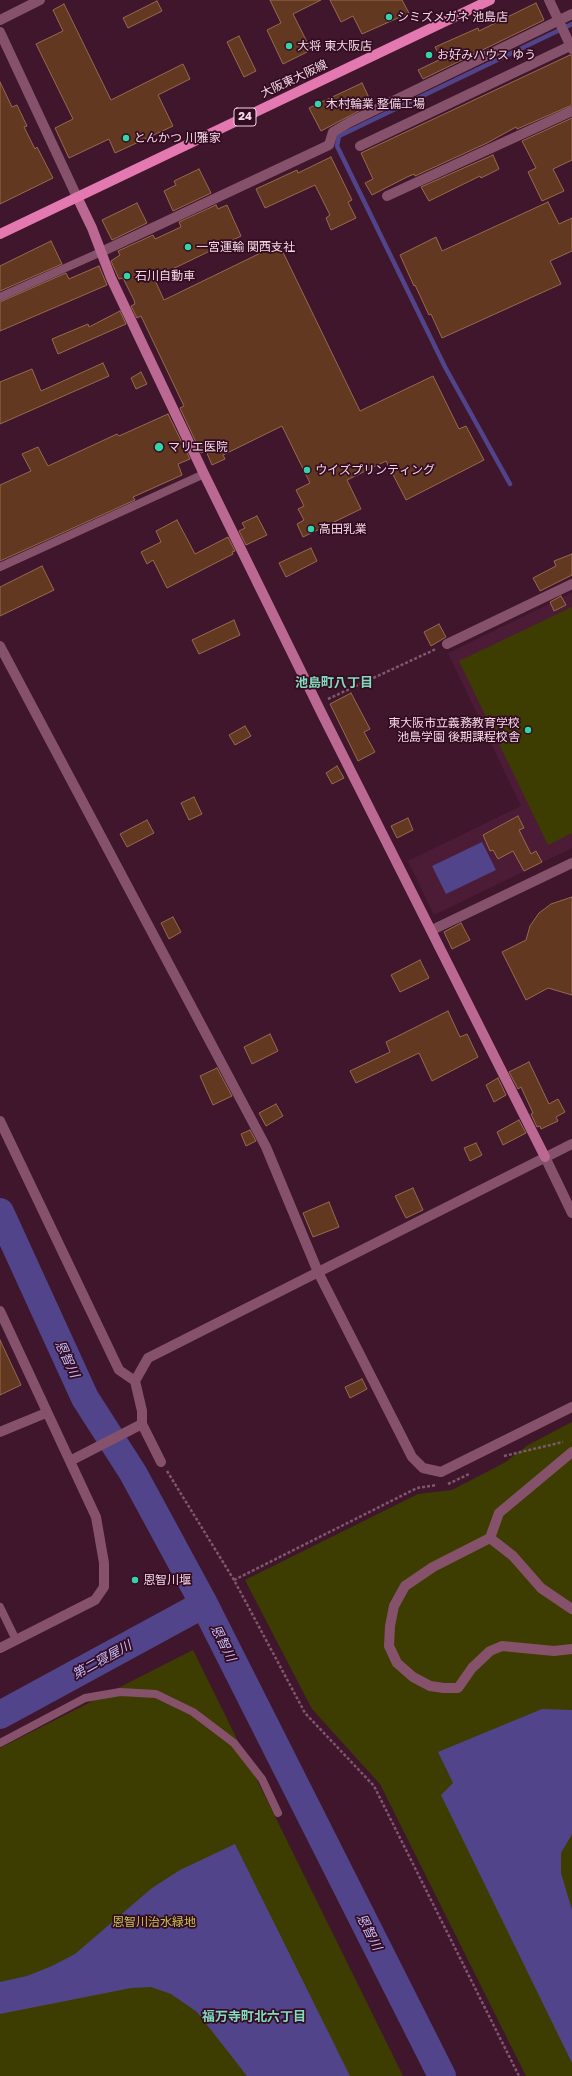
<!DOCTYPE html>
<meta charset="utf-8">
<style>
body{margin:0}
canvas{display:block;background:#3f162c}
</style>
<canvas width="572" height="2076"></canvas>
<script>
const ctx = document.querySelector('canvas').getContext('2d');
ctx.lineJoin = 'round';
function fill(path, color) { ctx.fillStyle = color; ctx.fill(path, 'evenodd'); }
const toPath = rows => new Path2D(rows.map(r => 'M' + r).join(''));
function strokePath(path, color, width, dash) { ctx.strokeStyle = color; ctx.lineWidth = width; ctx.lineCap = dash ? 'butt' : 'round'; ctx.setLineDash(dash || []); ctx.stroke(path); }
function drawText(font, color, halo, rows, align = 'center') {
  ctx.font = font + ' "Golos Text","Noto Sans JP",sans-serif'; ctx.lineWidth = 3.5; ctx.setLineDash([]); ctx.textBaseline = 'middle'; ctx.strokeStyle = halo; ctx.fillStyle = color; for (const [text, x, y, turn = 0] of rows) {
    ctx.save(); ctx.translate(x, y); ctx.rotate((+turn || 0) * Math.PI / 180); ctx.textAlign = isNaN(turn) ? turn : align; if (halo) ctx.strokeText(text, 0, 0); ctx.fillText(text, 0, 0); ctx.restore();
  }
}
fill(toPath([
 [572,593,572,848,434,915,408,861,521,806,448,653]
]), '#4c1c36');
fill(toPath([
 [572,607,572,833,548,845,459,661],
 [572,1422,572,2076,526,2076,380,1784,312,1709,245,1580,418,1494,452,1490,504,1463,528,1445],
 [193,1650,403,2076,0,2076,0,1748]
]), '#3d3d02');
fill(toPath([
 [482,842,496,870,446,894,432,866],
 [542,1709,572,1710,572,1834,561,1853,561,1873,572,1910,572,2063,441,1795,453,1783,438,1752],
 [235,1844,350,2076,247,2076,197,2012,171,1994,151,1987,131,1988,0,2014,0,1982,27,1976,52,1966,75,1954,152,1888,180,1870]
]), '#51448a');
strokePath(toPath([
 [510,484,445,367,337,146,339,136,572,24]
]), '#51448a', 4.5);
strokePath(toPath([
 [0,1212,85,1398,133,1473,204,1604,442,2076],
 [0,1715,204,1604]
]), '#51448a', 28);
const building = toPath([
 [270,0,321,0,293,14,311,50,283,64,267,30,281,23,270,0],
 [330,0,402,0,409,13,362,34,353,16,341,22,330,0],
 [157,1,162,11,128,28,123,18,157,1],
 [536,3,544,20,423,79,418,70,441,59,435,47,478,28,479,31,536,3],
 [64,4,111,100,183,64,190,79,158,95,173,126,115,153,109,139,69,158,55,128,73,119,36,44,63,31,53,10,64,4],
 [239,36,256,71,244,77,227,42,239,36],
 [570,55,572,55,572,105,517,129,516,127,487,143,415,176,414,174,407,177,372,195,365,183,373,179,361,153,570,55],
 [0,82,12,107,17,105,27,126,24,127,35,149,37,147,53,178,0,204,0,82],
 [362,83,372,104,321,131,309,108,362,83],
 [572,118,572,160,553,169,564,191,542,201,528,172,536,168,522,141,572,118],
 [493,155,499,169,481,178,480,176,429,201,421,187,493,155],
 [331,157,352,200,348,202,356,218,331,230,326,218,330,215,315,185,265,208,256,189,297,170,298,173,331,157],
 [199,169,211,193,173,211,164,191,176,185,174,181,199,169],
 [548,202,559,224,572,218,572,251,550,261,561,284,442,338,431,314,429,315,415,285,414,286,400,255,436,237,442,251,548,202],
 [137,203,147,223,112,240,102,220,137,203],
 [216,205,218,209,227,205,241,236,154,278,164,300,279,244,360,411,433,376,459,429,466,426,484,460,406,500,386,461,347,480,361,509,303,537,297,524,304,520,298,509,304,506,296,490,310,483,282,426,223,455,225,459,212,465,206,451,201,453,180,408,184,406,141,316,137,318,131,306,135,304,134,300,123,278,119,279,111,261,120,255,118,251,153,235,155,239,181,227,179,222,216,205],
 [51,241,62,264,0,291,0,266,51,241],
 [99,266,107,285,0,331,0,302,66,273,69,279,99,266],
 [120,311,126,324,58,354,52,339,88,324,89,327,120,311],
 [103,363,109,376,0,424,0,382,32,369,41,391,103,363],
 [141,372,147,384,136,389,131,378,141,372],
 [168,414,190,459,178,464,182,475,133,497,135,500,0,561,0,485,31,471,22,454,38,447,48,466,117,434,119,436,168,414],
 [257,516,267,535,246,545,239,531,245,528,242,523,257,516],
 [177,520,195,554,228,537,235,551,232,552,233,554,167,588,153,560,147,564,141,552,161,542,156,531,177,520],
 [311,548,317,561,286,577,279,563,311,548],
 [572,554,572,575,540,591,533,578,556,566,554,561,572,554],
 [42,566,54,590,0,616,0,587,42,566],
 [561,596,566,605,554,611,550,602,561,596],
 [234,620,240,635,199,654,192,640,234,620],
 [439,624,446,637,431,646,424,632,439,624],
 [351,693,370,729,364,732,375,752,358,761,330,704,351,693],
 [245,726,251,736,235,745,229,735,245,726],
 [337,766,344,778,332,784,326,773,337,766],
 [194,797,202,814,189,820,181,803,194,797],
 [518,816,524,828,519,830,531,854,536,851,542,862,524,871,513,851,498,859,493,850,490,851,483,835,518,816],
 [408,818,413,830,397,838,391,826,408,818],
 [147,820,154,833,127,847,120,834,147,820],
 [572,897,572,995,548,988,526,1000,502,952,526,940,530,926,539,913,551,904,572,897],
 [173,917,181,932,169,939,161,923,173,917],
 [461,923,470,940,452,949,444,932,461,923],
 [420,960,429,978,400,992,391,975,420,960],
 [448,1011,460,1037,467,1034,478,1057,432,1081,419,1053,356,1083,350,1071,390,1052,386,1042,448,1011],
 [270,1034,278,1051,252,1064,244,1047,270,1034],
 [529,1062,549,1104,558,1099,565,1112,556,1117,558,1121,541,1129,540,1126,537,1127,531,1114,533,1113,521,1087,518,1089,509,1072,529,1062],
 [217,1068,232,1096,213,1105,200,1076,217,1068],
 [498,1078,506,1095,494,1102,486,1085,498,1078],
 [276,1104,283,1116,266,1126,259,1113,276,1104],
 [519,1120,526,1133,503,1145,497,1132,519,1120],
 [250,1130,256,1141,246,1146,241,1134,250,1130],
 [476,1143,482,1155,470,1161,464,1148,476,1143],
 [413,1188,423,1210,406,1218,395,1196,413,1188],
 [329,1202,339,1227,313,1237,303,1213,329,1202],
 [0,1340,21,1385,0,1395,0,1340],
 [362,1379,367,1389,350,1398,345,1387,362,1379]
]);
fill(building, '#623820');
strokePath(building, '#97694f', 1);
strokePath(toPath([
 [328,699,436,649],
 [504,1456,563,1442],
 [167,1471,234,1580,305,1713,374,1786,519,2076],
 [448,1484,469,1474],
 [234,1580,417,1488,437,1485]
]), '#7d586b', 2.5, [3, 2]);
strokePath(toPath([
 [0,297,101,252],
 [0,567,204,474],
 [0,1607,16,1640],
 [0,1743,85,1698,120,1692,156,1694,193,1712,234,1743,262,1779,278,1813]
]), '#86516b', 8);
strokePath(toPath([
 [549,0,572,49],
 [0,20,40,0],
 [0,32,77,197],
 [360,146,570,46],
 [387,196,572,111],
 [101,252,329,145,333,132,350,122,572,14],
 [447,644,572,584],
 [0,646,266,1147,318,1272,412,1457,423,1468,441,1472,572,1407],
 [432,930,572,863],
 [0,1121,119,1370,135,1381,142,1411,142,1424,161,1462],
 [545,1157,572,1213],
 [0,1311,96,1517,104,1563,104,1587,95,1600,0,1648],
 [135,1381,148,1358,572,1144],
 [0,1432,46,1413],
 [572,1452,499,1513,490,1538,433,1567,405,1586,394,1606,390,1626,389,1646,397,1663,413,1677,430,1686,444,1688,458,1688,472,1668,490,1651,502,1646,554,1651,572,1649],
 [70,1461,142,1424],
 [490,1538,513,1556,541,1588,572,1609]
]), '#86516b', 10);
strokePath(toPath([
 [77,197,92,228,111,278,204,474,323,716,545,1157]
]), '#bb6892', 10);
strokePath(toPath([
 [0,234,490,0]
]), '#e478b0', 10);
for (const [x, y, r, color] of [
 [389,17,4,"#33d4a8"],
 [289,46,4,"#33d4a8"],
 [429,55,4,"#33d4a8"],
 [318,104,4,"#33d4a8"],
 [126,138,4,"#33d4a8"],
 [188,247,4,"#33d4a8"],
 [127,276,4,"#33d4a8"],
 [159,447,5,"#33d4a8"],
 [307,470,4,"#33d4a8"],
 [311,529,4,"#33d4a8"],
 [528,730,4,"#33d4a8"],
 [135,1580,4,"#33d4a8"]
]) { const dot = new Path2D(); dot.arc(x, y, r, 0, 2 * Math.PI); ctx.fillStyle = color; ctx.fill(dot); strokePath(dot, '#340c22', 1.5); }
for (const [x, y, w] of [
 [245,117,22]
]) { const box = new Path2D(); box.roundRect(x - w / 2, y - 9, w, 18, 3); ctx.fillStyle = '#340c22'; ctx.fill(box); strokePath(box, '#f4d8e5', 1); }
drawText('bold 11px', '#f4d8e5', null, [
 ["24",245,117]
]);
drawText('12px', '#f4d8e5', '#340c22', [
 ["シミズメガネ 池島店",397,17],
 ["大将 東大阪店",297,46],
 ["お好みハウス ゆう",437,55],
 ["木村輪業 整備工場",326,104],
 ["とんかつ 川雅家",134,138],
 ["一宮運輸 関西支社",196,247],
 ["石川自動車",135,276],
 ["マリエ医院",168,447],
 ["ウイズプリンティング",315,470],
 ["高田乳業",319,529],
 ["東大阪市立義務教育学校",520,723,"right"],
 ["池島学園 後期課程校舎",520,737,"right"],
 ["恩智川堰",143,1580]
], 'left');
drawText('12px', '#f4d8e5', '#340c22', [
 ["大阪東大阪線",294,79,-25]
]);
drawText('12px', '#c6c64c', '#340c22', [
 ["恩智川治水緑地",154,1922]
]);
drawText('bold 13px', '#80dcbc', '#340c22', [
 ["池島町八丁目",334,683],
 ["福万寺町北六丁目",254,2017]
]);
drawText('italic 13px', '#c5befc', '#340c22', [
 ["恩智川",67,1359,65],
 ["恩智川",223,1643,63],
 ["第二寝屋川",102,1660,-29],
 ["恩智川",369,1932,63]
]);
</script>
